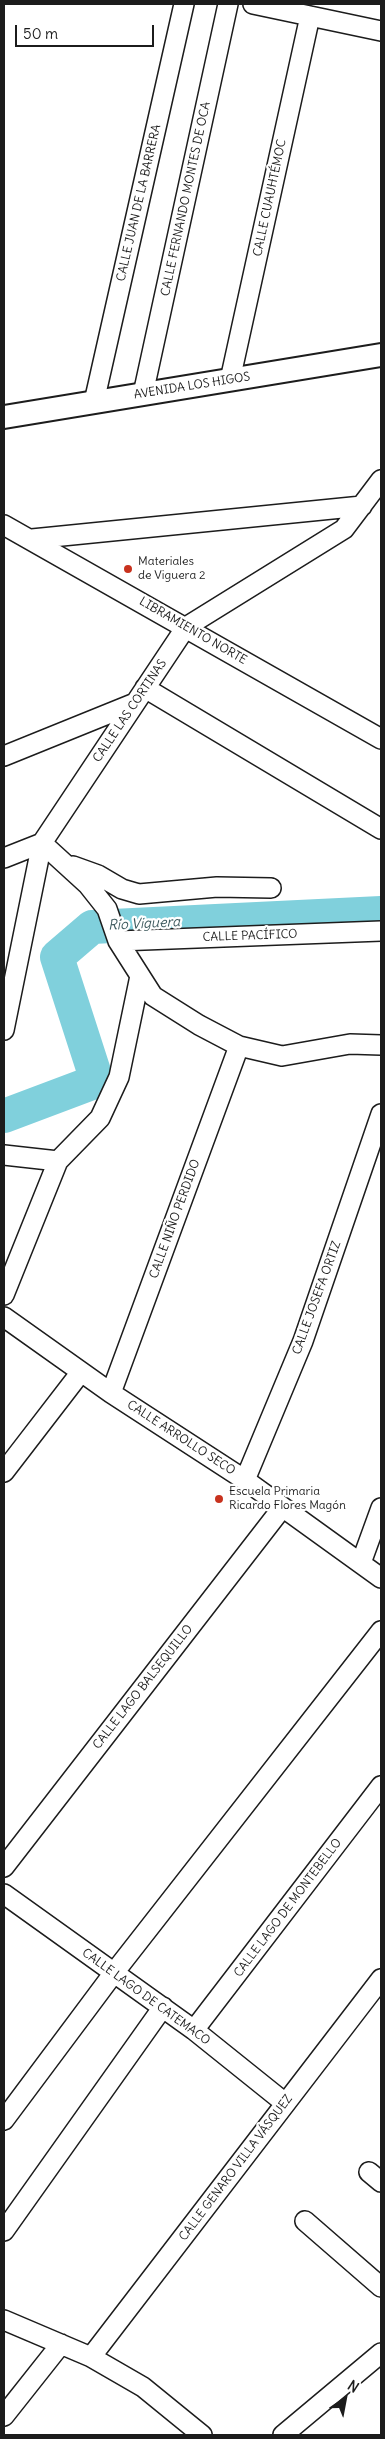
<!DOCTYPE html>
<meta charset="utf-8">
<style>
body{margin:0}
#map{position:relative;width:385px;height:2439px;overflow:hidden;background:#fff;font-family:Delius,sans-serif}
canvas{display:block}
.frame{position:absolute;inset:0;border:5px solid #1c1c1c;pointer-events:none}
.north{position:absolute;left:320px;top:2374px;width:50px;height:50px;-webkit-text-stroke:4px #fff;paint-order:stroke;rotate:33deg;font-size:14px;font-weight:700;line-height:20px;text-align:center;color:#1c1c1c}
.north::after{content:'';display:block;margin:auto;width:18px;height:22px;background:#1c1c1c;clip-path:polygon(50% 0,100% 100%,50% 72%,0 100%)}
.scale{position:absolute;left:15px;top:25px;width:139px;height:22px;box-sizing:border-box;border:2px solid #1c1c1c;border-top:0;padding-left:6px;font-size:15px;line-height:18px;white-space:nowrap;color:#1c1c1c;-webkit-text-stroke:4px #fff;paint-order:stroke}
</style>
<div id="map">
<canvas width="385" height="2439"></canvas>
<div class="frame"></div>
<div class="north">N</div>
<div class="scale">50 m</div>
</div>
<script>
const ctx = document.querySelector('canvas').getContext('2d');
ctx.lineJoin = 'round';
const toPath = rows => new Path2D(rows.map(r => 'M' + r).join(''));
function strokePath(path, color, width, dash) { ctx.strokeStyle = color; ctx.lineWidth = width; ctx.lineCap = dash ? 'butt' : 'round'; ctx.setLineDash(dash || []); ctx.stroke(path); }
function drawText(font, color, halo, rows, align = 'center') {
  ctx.font = font + ' Delius,sans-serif'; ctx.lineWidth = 4.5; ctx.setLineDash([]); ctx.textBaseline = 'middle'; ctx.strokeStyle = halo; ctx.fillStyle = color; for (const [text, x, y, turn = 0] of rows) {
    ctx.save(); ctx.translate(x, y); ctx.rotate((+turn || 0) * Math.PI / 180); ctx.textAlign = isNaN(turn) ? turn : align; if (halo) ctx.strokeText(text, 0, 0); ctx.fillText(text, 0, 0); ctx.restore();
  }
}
strokePath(toPath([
 [4,1116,97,1081,57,957,92,927,381,913]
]), '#80d0dc', 34);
const minor = toPath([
 [253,4,381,31],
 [230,380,310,16],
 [143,394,228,4],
 [94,402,184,4],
 [4,525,381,739],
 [32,539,362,506],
 [145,688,381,829],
 [4,756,135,703],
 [4,858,42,843,88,885,107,909,118,941,153,996,199,1025,239,1046,282,1056,350,1044,381,1045],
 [73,866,98,875,122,889,139,894,217,887,271,888],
 [118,941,381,931],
 [4,1030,42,843,186,627,344,529,381,480],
 [4,1155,58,1161],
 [4,1295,58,1161,100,1118,119,1077,140,976],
 [4,1317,111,1393,245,1480,381,1578],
 [111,1393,239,1046],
 [4,1472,81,1372],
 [245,1480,303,1341,381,1114],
 [361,1563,381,1508],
 [4,1867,282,1508],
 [4,1894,194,2030,285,2103],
 [194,2030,381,1786],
 [4,2120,113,1974,381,1631],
 [369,2172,381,2182],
 [305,2221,381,2287],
 [4,2231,163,2007],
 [4,2320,91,2357,143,2387,202,2435],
 [91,2357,381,1979],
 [4,2416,61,2344],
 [283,2435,381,2353]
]);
const tertiary = toPath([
 [4,417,381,355]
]);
strokePath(minor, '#1c1c1c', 22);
strokePath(tertiary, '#1c1c1c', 26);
strokePath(minor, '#fff', 19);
strokePath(tertiary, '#fff', 22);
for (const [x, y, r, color] of [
 [128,569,5,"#c8321e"],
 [219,1499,5,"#c8321e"]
]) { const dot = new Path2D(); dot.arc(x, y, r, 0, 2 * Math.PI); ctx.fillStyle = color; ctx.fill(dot); strokePath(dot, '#fff', 2); }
drawText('12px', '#1c1c1c', '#fff', [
 ["CALLE CUAUHTÉMOC",270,198,-78],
 ["CALLE FERNANDO MONTES DE OCA",186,199,-78],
 ["CALLE JUAN DE LA BARRERA",139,203,-77],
 ["AVENIDA LOS HIGOS",192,386,-9],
 ["LIBRAMIENTO NORTE",193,631,30],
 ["CALLE LAS CORTINAS",130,711,-56],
 ["CALLE PACÍFICO",250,936,-2],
 ["CALLE NIÑO PERDIDO",175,1219,-70],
 ["CALLE JOSEFA ORTIZ",317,1298,-70],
 ["CALLE ARROLLO SECO",181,1438,33],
 ["CALLE LAGO BALSEQUILLO",143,1687,-52],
 ["CALLE LAGO DE MONTEBELLO",288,1908,-53],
 ["CALLE LAGO DE CATEMACO",146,1997,36],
 ["CALLE GENARO VILLA VÁSQUEZ",236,2168,-53]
]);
drawText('12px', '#1c1c1c', '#fff', [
 ["Materiales",138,562],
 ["de Viguera 2",138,576],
 ["Escuela Primaria",229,1492],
 ["Ricardo Flores Magón",229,1506]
], 'left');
drawText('italic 14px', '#3f5b5f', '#fff', [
 ["Río Viguera",144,924,-3]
]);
</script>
